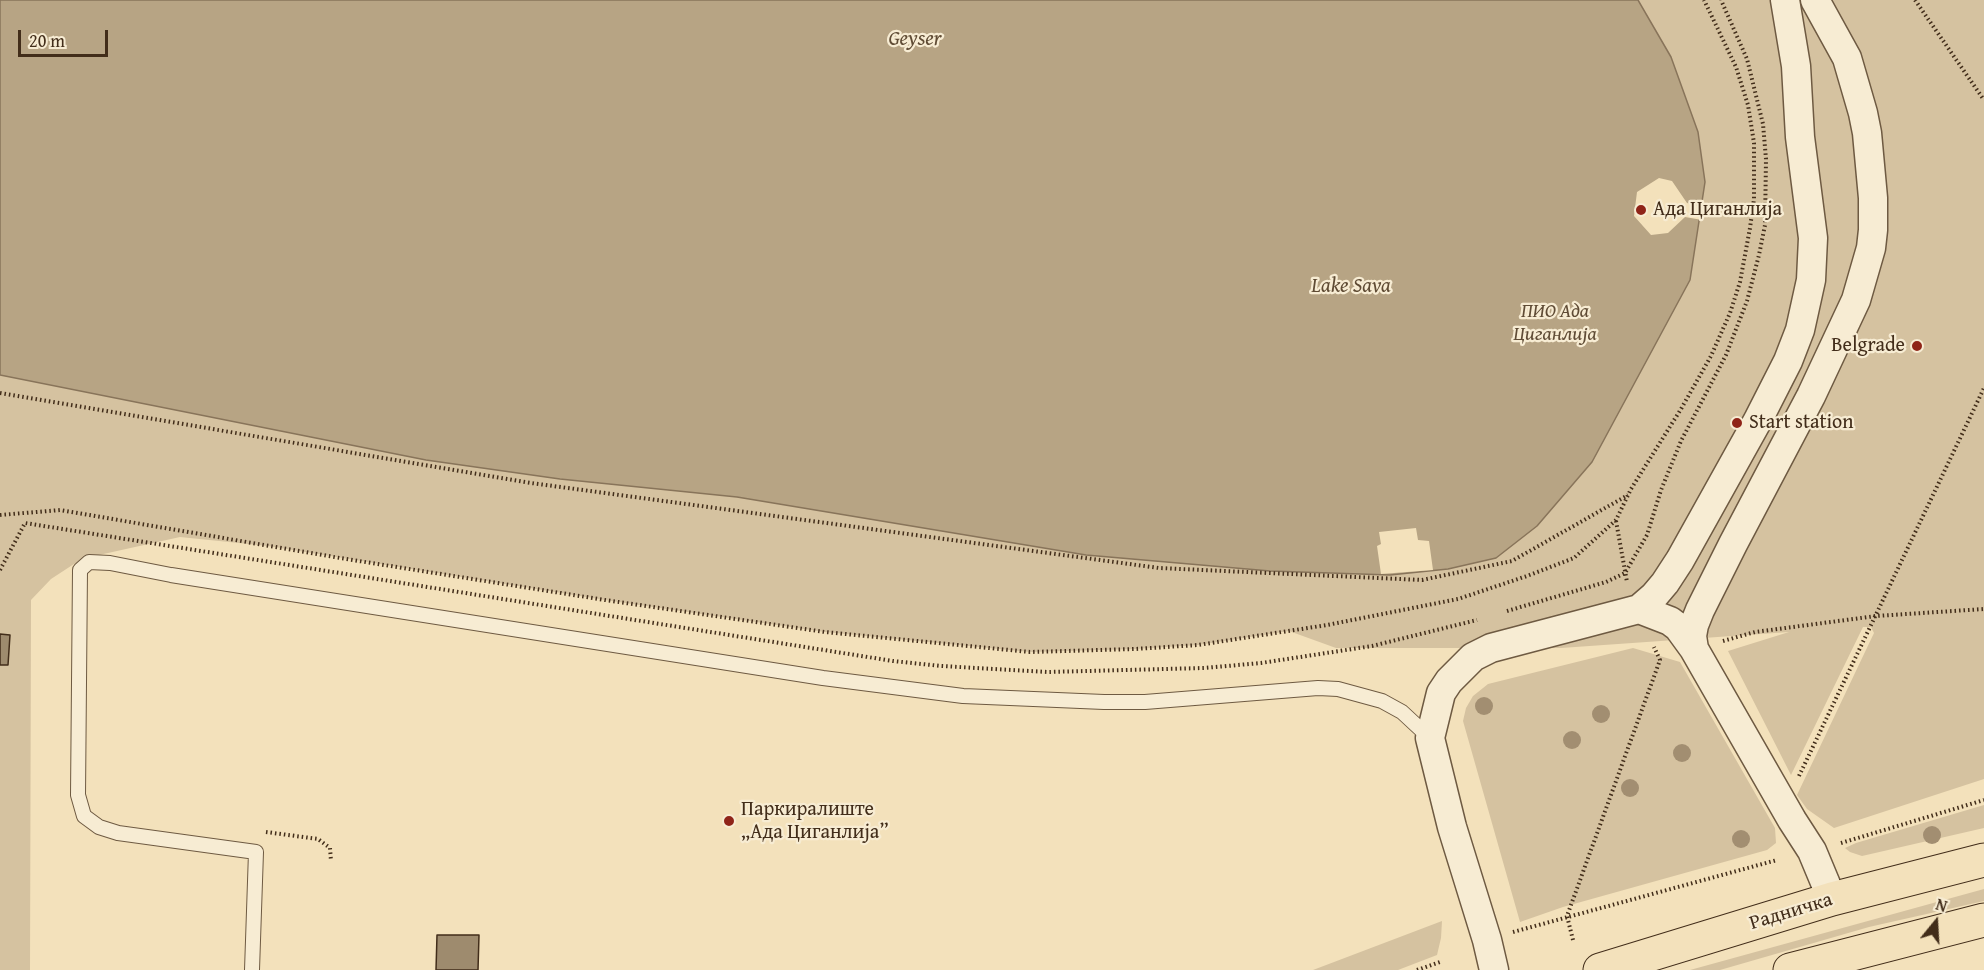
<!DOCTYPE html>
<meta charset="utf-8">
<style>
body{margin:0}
#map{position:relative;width:1984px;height:970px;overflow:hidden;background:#f3e1bb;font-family:"Gentium Book Plus",serif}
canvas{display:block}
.north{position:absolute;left:1906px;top:892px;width:60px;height:60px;-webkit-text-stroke:4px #f7ecd3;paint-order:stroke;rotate:18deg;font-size:16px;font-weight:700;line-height:24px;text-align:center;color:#422d1a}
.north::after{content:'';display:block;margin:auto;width:21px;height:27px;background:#422d1a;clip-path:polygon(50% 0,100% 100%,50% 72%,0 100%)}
.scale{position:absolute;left:18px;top:30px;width:90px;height:27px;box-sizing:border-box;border:3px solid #422d1a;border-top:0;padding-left:8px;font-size:18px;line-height:21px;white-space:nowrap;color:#422d1a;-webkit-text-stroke:4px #f7ecd3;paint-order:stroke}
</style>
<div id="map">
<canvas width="1984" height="970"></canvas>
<div class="north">N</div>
<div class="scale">20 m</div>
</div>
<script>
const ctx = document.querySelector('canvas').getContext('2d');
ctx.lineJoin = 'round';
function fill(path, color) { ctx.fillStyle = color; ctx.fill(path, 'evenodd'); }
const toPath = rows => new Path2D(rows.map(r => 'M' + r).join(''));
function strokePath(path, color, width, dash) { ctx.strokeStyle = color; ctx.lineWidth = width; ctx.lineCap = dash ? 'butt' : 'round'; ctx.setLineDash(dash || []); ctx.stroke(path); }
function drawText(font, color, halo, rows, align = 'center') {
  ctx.font = font + ' "Gentium Book Plus",serif'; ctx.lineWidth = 4.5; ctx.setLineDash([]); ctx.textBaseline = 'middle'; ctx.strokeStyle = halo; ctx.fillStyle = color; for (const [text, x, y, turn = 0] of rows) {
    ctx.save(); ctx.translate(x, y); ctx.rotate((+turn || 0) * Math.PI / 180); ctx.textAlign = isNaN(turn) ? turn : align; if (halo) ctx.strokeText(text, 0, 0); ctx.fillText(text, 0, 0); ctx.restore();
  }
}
fill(toPath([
 [0,0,1984,0,1984,779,1834,828,1807,809,1797,795,1874,633,1871,627,1863,627,1791,775,1728,651,1789,632,1561,648,1336,648,1289,631,1198,645,1135,649,1030,652,825,632,605,600,268,546,180,537,99,555,74,564,51,579,31,600,30,970,0,970],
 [1633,648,1680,662,1775,828,1776,843,1767,850,1563,907,1520,922,1463,721,1466,708,1473,696,1488,684],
 [1984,805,1984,828,1862,856,1850,852,1845,848,1856,843],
 [1984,889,1984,901,1869,927,1720,970,1690,970],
 [1442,921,1441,938,1437,955,1398,970,1313,970]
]), '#d5c2a0');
const water = toPath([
 [0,0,1638,0,1671,57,1698,132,1705,182,1690,280,1592,462,1537,526,1496,558,1448,569,1390,575,1270,571,1086,555,737,497,560,479,426,460,0,375,0,0]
]);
fill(water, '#b7a484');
strokePath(water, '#88745a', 1.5);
fill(toPath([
 [1659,178,1672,181,1687,203,1704,207,1702,220,1685,217,1668,233,1651,235,1634,216,1637,192],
 [1416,528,1418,540,1429,541,1433,570,1381,574,1377,546,1381,544,1379,532]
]), '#f3e1bb');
const building = toPath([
 [0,634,10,635,8,665,0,665,0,634],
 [437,935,479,935,478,970,436,970,437,935]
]);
fill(building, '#9e8b6e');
strokePath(building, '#422d1a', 1.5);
const service = toPath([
 [252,970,256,852,118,833,99,827,84,816,78,795,80,570,89,562,110,563,171,575,823,678,963,696,1104,702,1145,702,1318,688,1338,689,1382,701,1402,712,1430,738]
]);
const minor = toPath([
 [1639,609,1670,621,1678,627,1694,649,1792,820,1812,851,1832,899],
 [1694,649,1692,636,1694,625,1700,610,1733,544,1811,396,1856,300,1871,248,1873,230,1873,198,1867,133,1863,113,1847,58,1815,0],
 [1494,970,1487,940,1452,827,1430,738,1441,693,1449,681,1473,657,1491,648,1639,609,1654,596,1665,583,1680,560,1758,420,1788,361,1800,330,1811,280,1813,238,1800,137,1796,66,1785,0]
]);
const primary = toPath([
 [1600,970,1832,899,1984,860],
 [1790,970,1984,920]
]);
strokePath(service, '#6e5a42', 16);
strokePath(minor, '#6e5a42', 31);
strokePath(primary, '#422d1a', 35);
strokePath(toPath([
 [1915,0,1984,100],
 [0,393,531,483,1159,568,1422,580,1512,561,1628,495],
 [0,515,60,510,340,558,605,600,825,632,1030,652,1135,649,1198,645,1327,625,1458,599,1527,576,1574,558,1616,520,1631,489,1681,409,1711,356,1730,313,1740,282,1750,228,1754,199,1754,143,1748,105,1736,67,1704,0],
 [1616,521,1627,582],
 [0,570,25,523,893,661,941,666,1048,672,1204,668,1261,663,1372,646,1477,620],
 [1507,611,1606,582,1625,573,1647,535,1661,490,1681,441,1726,355,1747,301,1759,255,1765,225,1766,159,1763,124,1747,59,1721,0],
 [1723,641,1755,632,1876,616,1984,609],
 [1799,776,1984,388],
 [266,832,318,839,330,848,331,861],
 [1841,843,1984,800],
 [1513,932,1777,860],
 [1573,940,1567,916,1660,660,1654,647],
 [1417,970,1440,962]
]), '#422d1a', 4, [1.5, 3]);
strokePath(service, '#f7ecd3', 14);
strokePath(minor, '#f7ecd3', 28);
strokePath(primary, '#f3e1bb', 33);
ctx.fillStyle = '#a28e71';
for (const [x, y] of [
 [1484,706],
 [1601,714],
 [1572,740],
 [1682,753],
 [1630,788],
 [1932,835],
 [1741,839]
]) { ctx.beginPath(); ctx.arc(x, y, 9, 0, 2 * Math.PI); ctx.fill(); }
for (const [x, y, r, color] of [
 [1641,210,6,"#8f2418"],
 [1917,346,6,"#8f2418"],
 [1737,423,6,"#8f2418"],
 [729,821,6,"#8f2418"]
]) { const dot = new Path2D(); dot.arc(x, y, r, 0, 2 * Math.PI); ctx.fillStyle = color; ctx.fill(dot); strokePath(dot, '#f7ecd3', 2); }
drawText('20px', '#422d1a', '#f7ecd3', [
 ["Ада Циганлија",1653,210],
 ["Belgrade",1905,346,"right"],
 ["Start station",1749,423],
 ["Паркиралиште",741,810],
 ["„Ада Циганлија”",741,833]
], 'left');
drawText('italic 20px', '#5f4b35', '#f7ecd3', [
 ["ПИО Ада",1555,312],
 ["Циганлија",1555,335]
]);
drawText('20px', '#422d1a', '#f7ecd3', [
 ["Радничка",1791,912,-17]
]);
drawText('italic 21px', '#5f4b34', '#f7ecd3', [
 ["Geyser",915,40],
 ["Lake Sava",1351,287]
]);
</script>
